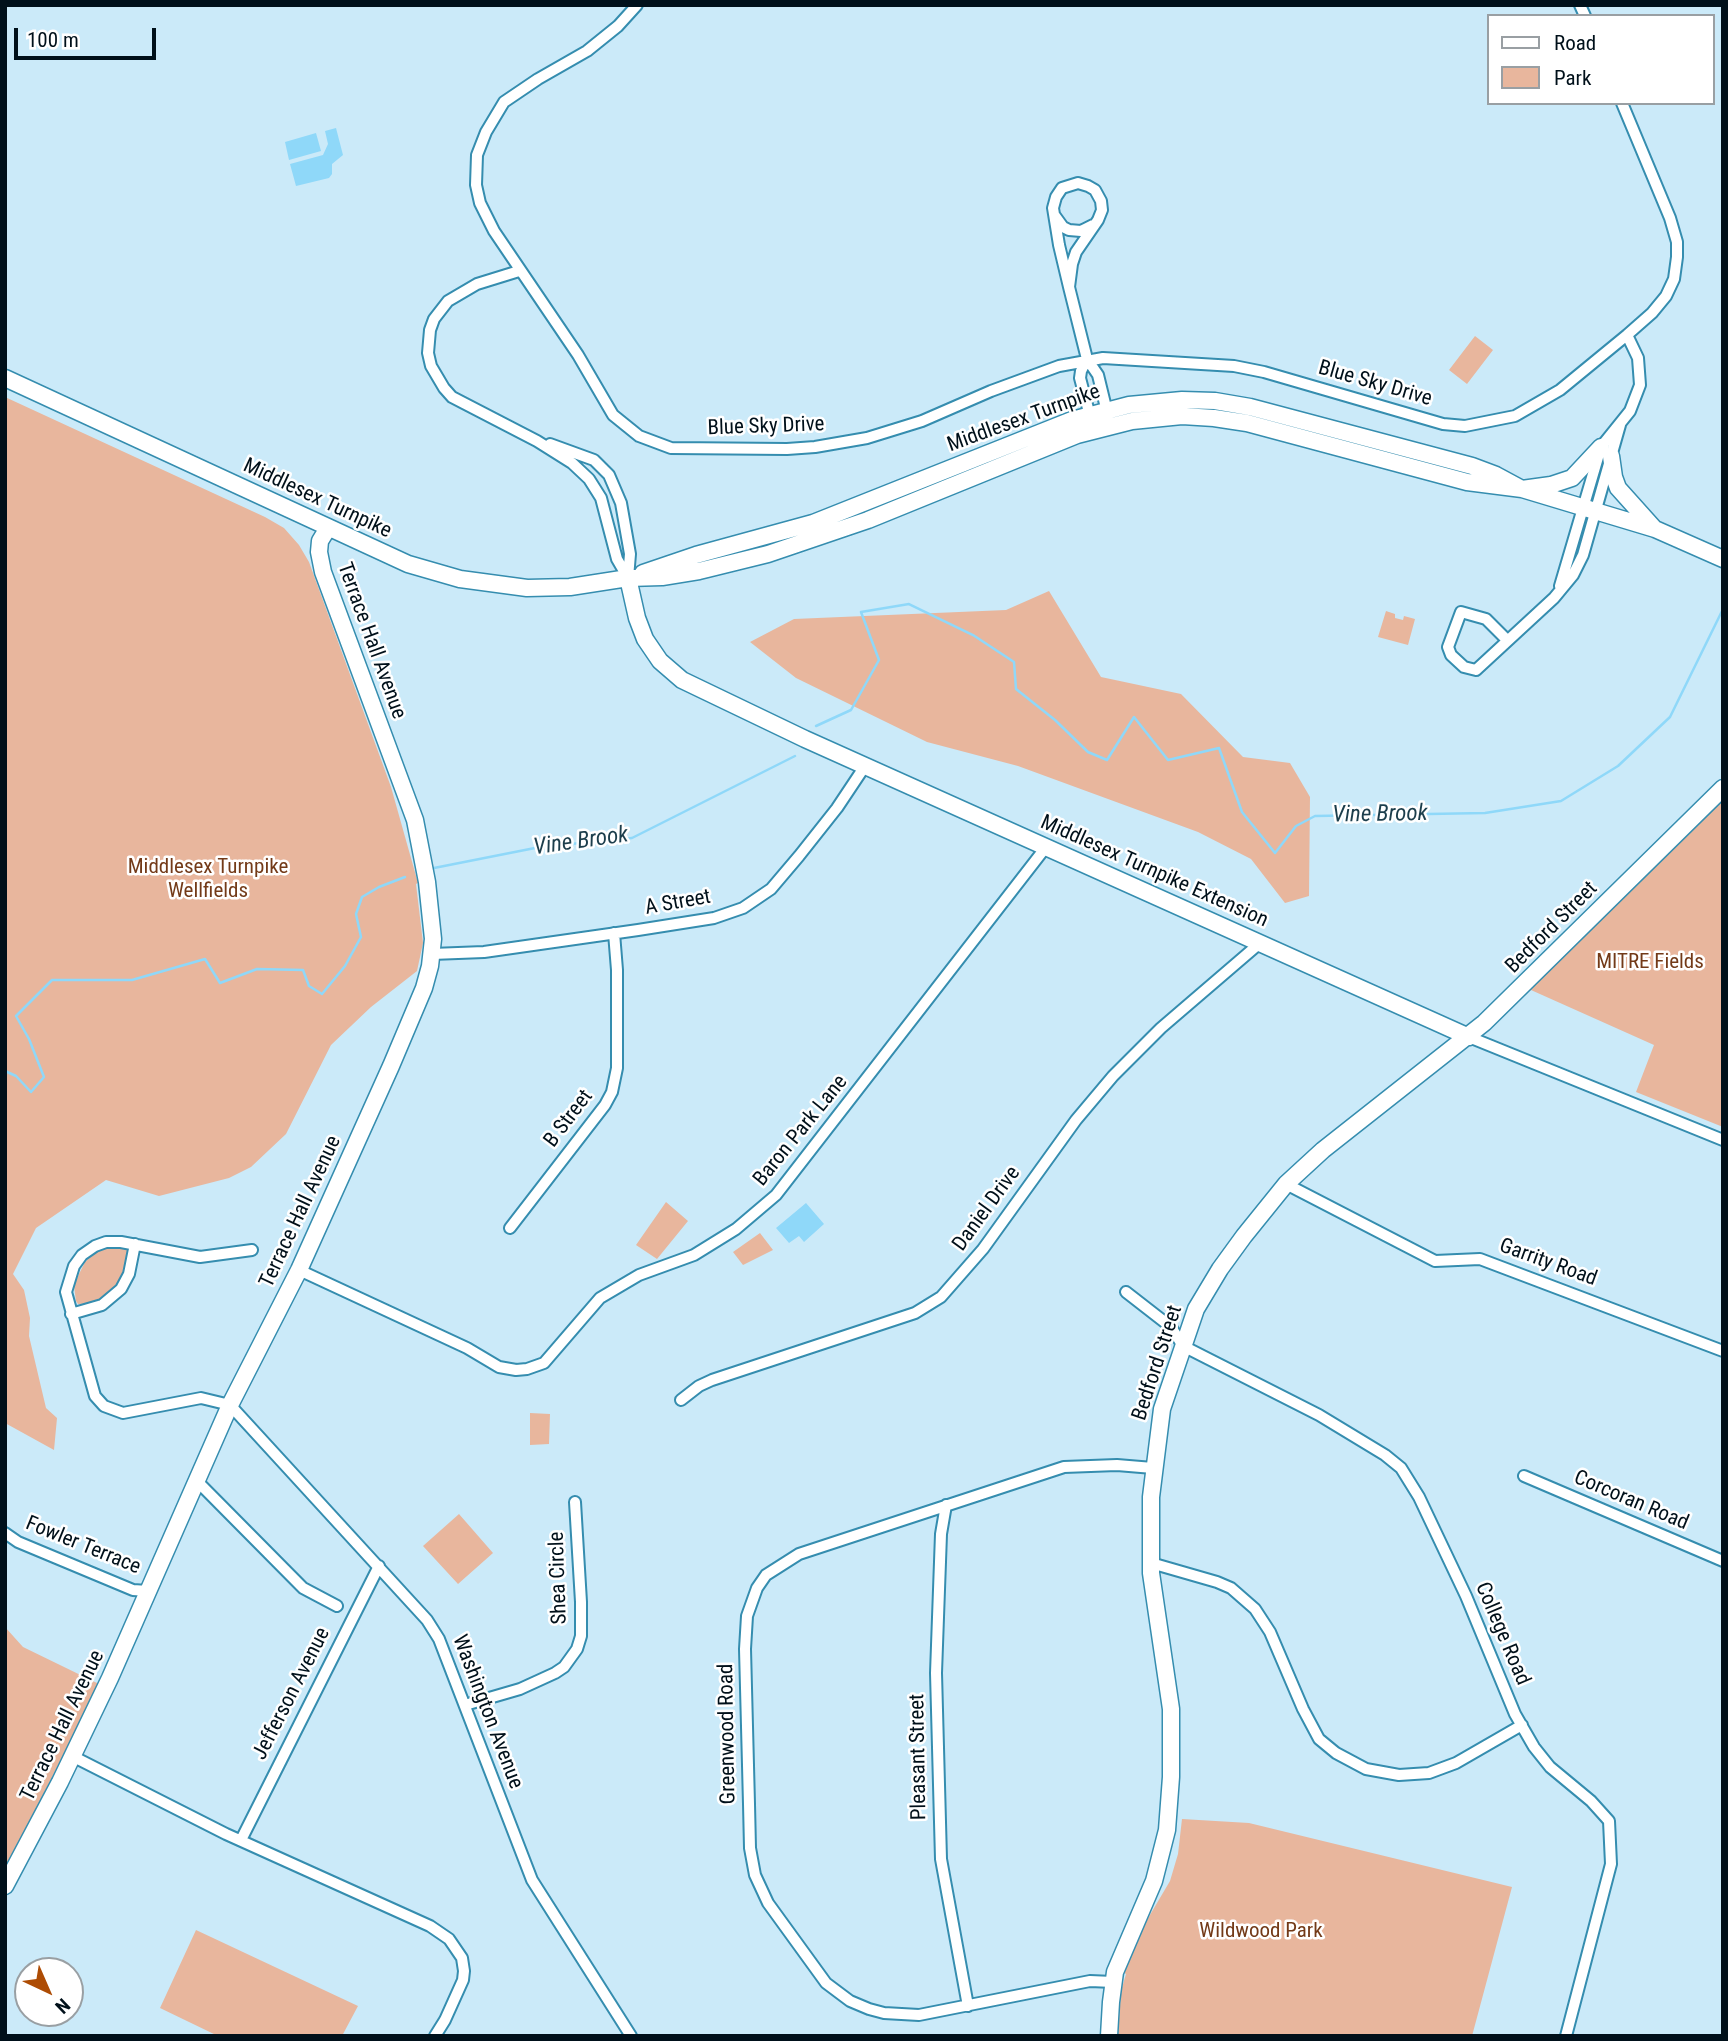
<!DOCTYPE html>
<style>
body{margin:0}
#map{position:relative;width:1728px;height:2041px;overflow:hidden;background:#cbeaf9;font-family:"Roboto Condensed",sans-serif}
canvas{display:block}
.frame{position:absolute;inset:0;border:7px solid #00101a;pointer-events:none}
.legend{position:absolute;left:1487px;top:14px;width:228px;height:91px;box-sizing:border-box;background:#fff;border:2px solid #999fa3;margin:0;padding:9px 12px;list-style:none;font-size:21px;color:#00101a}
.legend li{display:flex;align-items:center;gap:14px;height:35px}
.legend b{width:35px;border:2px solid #999fa3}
.north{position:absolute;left:14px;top:1957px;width:70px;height:70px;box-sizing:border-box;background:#fff;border:2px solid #999fa3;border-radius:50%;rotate:136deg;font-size:19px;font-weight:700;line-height:28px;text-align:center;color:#00101a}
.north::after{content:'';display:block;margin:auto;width:24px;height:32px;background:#ad4c04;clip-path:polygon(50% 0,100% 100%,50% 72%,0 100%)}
.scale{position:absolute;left:14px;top:28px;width:142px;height:32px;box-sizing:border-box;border:4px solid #00101a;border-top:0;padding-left:9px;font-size:21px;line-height:24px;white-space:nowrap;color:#00101a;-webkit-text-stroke:5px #fff;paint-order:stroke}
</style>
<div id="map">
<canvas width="1728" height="2041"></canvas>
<div class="frame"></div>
<ul class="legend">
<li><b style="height:9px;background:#fff"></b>Road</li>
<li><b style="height:19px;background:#e8b69d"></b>Park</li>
</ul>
<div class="north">N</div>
<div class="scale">100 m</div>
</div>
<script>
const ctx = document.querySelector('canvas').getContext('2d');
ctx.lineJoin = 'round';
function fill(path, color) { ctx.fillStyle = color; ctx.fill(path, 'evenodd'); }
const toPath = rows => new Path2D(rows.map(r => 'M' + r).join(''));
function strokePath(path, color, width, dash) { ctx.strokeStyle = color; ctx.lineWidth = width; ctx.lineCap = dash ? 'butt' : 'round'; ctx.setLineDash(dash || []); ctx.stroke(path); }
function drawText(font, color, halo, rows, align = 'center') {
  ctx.font = font + ' "Roboto Condensed",sans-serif'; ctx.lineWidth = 5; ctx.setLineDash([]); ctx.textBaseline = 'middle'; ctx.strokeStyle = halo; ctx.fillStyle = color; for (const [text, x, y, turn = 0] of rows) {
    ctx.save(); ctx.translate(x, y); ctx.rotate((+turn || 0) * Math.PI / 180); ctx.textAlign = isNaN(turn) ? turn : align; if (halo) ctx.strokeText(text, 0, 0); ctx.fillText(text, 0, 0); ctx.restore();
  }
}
fill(toPath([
 [1475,336,1493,350,1467,384,1449,370],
 [5,397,265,517,284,528,299,545,309,562,391,787,418,883,416,884,423,943,417,971,371,1007,331,1045,286,1134,251,1167,229,1178,159,1196,106,1180,36,1228,13,1274,24,1290,30,1318,29,1336,46,1408,57,1418,54,1450,5,1423],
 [1049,591,1101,677,1181,694,1243,757,1290,763,1310,797,1309,896,1285,903,1251,859,1198,832,1018,766,927,742,796,678,750,642,794,619,1006,610],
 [1386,611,1395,614,1395,618,1403,620,1404,616,1415,619,1408,645,1378,637],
 [1723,788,1723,1127,1636,1092,1654,1045,1522,986],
 [666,1202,688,1221,657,1259,636,1245],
 [760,1233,773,1250,743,1265,733,1252],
 [109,1246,121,1246,130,1251,124,1281,101,1303,78,1304,76,1301,74,1286,79,1274,85,1262,97,1251],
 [530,1413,550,1414,549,1444,530,1445],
 [459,1514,493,1553,458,1584,423,1546],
 [5,1627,23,1647,99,1684,5,1870],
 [1182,1819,1249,1823,1512,1887,1472,2036,1118,2036,1121,1991,1126,1974,1123,1972,1144,1925,1170,1881,1178,1854],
 [196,1930,358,2006,342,2036,218,2036,160,2008]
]), '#e8b69d');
fill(toPath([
 [336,128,343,155,332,164,332,174,329,178,296,186,290,164,323,155,328,144,325,131],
 [316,133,321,151,289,160,285,142],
 [806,1203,824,1224,804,1242,799,1236,789,1243,776,1228]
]), '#8fd8f9');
strokePath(toPath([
 [816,726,851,710,879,660,861,612,909,604,973,635,1014,662,1016,689,1055,720,1088,752,1107,760,1134,717,1168,760,1219,748,1242,812,1275,853,1296,826,1315,816,1485,813,1561,801,1618,766,1670,717,1723,609],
 [434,868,540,847,632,838,795,756],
 [5,1071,16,1076,31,1092,44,1077,29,1039,16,1016,52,980,132,980,205,959,220,983,257,969,303,970,309,986,322,994,345,966,361,937,356,914,362,897,379,887,405,877]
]), '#8fd8f9', 2.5);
const street = toPath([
 [637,5,618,26,587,51,538,79,504,102,486,132,477,155,476,185,480,203,494,231,578,355,613,415,639,436,671,448,787,449,815,447,867,438,922,421,991,391,1059,366,1103,358,1234,366,1264,372,1443,424,1465,426,1515,416,1560,390,1627,335,1652,313,1666,296,1674,279,1677,257,1677,242,1670,218,1622,103],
 [1580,5,1585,16],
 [1055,216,1063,227,1069,230,1081,231,1093,225],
 [519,271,477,284,448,301,434,319,430,330,428,353,431,366,444,388,452,397,537,441,572,463,589,479,601,498,617,559,628,578],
 [1069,287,1072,264,1076,252,1098,220,1102,210,1101,201,1095,190,1088,186,1078,183,1062,188,1056,197,1053,208,1059,245,1069,287,1087,359,1098,375,1108,416],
 [1087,359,1081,371,1080,378,1091,420],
 [550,444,594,460,609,475,621,503,630,554,628,578],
 [1560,586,1601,447,1630,411,1640,385,1638,358,1627,335],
 [1507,640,1486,619,1461,612,1448,647,1451,655,1464,667,1476,670,1554,598,1573,575,1583,555,1620,425],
 [432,954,484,952,638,930,714,918,743,908,771,889,799,856,837,808,865,766],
 [1469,1037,1723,1140],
 [1286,1184,1435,1261,1480,1259,1723,1351],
 [510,1228,605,1105,612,1092,617,1068,617,970,614,933],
 [252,1250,200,1257,121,1242,106,1242,95,1246,82,1255,74,1266,66,1292,95,1396,104,1406,123,1413,201,1398,230,1405,427,1620,439,1639,532,1880,631,2036],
 [299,1270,467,1348,499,1367,516,1370,527,1369,544,1363,600,1298,639,1275,694,1255,736,1229,776,1195,1046,847],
 [1126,1292,1171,1327,1183,1346,1319,1415,1385,1455,1401,1468,1419,1497,1466,1596,1515,1714,1534,1747,1550,1767,1591,1801,1609,1821,1611,1864,1566,2036],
 [71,1314,102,1305,121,1289,129,1274,135,1244],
 [681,1400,699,1386,712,1380,915,1313,941,1297,983,1249,1076,1120,1113,1076,1161,1028,1260,943],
 [1524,1476,1723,1561],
 [196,1480,303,1588,337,1606],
 [946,1505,941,1534,936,1673,941,1859,968,2006],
 [5,1533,18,1542,133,1590,148,1591],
 [1151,1563,1217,1582,1231,1588,1255,1609,1270,1632,1303,1709,1319,1739,1336,1753,1366,1769,1399,1775,1429,1773,1456,1763,1522,1725],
 [465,1705,520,1689,555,1673,564,1667,577,1649,581,1636,581,1602,575,1502],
 [72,1756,226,1834,430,1926,449,1939,462,1958,464,1971,463,1980,445,2020,435,2036],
 [241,1840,379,1566],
 [1113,1982,1090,1981,919,2015,884,2013,869,2009,850,2001,826,1983,768,1903,755,1875,750,1848,749,1804,745,1649,747,1616,757,1588,766,1575,799,1554,1064,1467,1117,1465,1153,1468]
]);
const secondary = toPath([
 [5,378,408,564,460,579,527,588,570,587,628,578,662,577,699,571,768,554,868,520,1077,435,1132,421,1182,416,1214,418,1247,423,1467,482,1522,489,1551,485,1572,478,1601,447],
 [1611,456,1614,477,1618,488,1653,527],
 [643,573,696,555,813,523,1072,420,1129,405,1182,400,1215,401,1250,407,1472,466,1496,475,1522,489,1655,529,1723,559],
 [628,578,637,618,645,639,660,661,682,680,805,739,1469,1037],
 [5,1886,60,1782,110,1678,230,1405,299,1270,391,1066,424,988,430,966,433,939,427,882,415,820,323,572,319,552,320,541,328,528],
 [1109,2036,1111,2002,1115,1972,1154,1881,1167,1830,1171,1777,1171,1709,1151,1573,1151,1497,1162,1409,1196,1309,1220,1269,1244,1236,1286,1184,1323,1150,1484,1023,1723,788]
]);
strokePath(street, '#358daf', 14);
strokePath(secondary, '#358daf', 19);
strokePath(street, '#fff', 10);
strokePath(secondary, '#fff', 16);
drawText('21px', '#00101a', '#fff', [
 ["Blue Sky Drive",1375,384,16],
 ["Middlesex Turnpike",1024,419,-20],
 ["Blue Sky Drive",766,427,-2],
 ["Middlesex Turnpike",317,499,25],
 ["Terrace Hall Avenue",371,641,70],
 ["Middlesex Turnpike Extension",1154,872,24],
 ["A Street",678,903,-10],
 ["Bedford Street",1552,928,-45],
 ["B Street",569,1119,-53],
 ["Baron Park Lane",801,1131,-51],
 ["Daniel Drive",987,1209,-54],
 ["Terrace Hall Avenue",301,1212,-65],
 ["Garrity Road",1548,1263,20],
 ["Bedford Street",1158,1363,-72],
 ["Corcoran Road",1631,1501,23],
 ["Fowler Terrace",83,1546,22],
 ["Shea Circle",559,1578,-92],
 ["College Road",1502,1634,67],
 ["Jefferson Avenue",292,1694,-63],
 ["Washington Avenue",487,1712,69],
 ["Terrace Hall Avenue",63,1726,-64],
 ["Greenwood Road",728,1734,-91],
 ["Pleasant Street",919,1757,-91]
]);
drawText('21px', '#733a18', '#fff', [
 ["Middlesex Turnpike",208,868],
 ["Wellfields",208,892],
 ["MITRE Fields",1650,963],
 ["Wildwood Park",1261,1932]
]);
drawText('italic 23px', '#1c3e4c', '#fff', [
 ["Vine Brook",1380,815,-1],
 ["Vine Brook",581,842,-8]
]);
</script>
